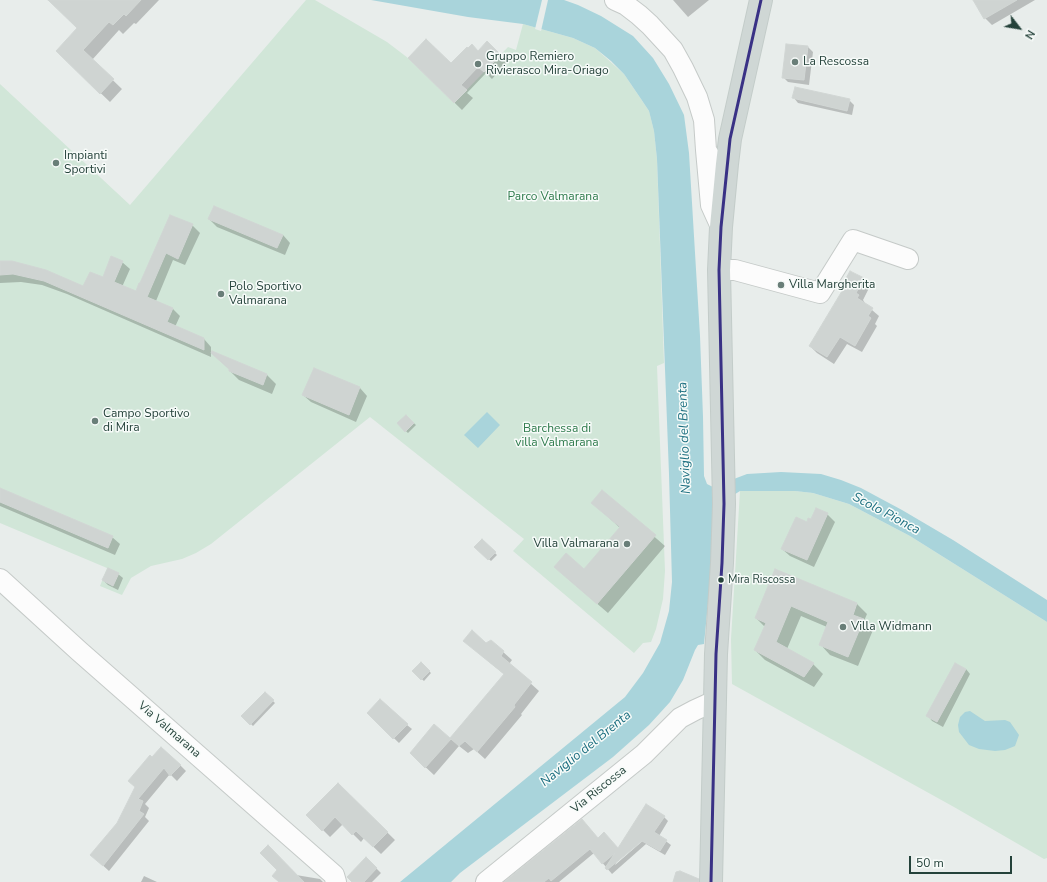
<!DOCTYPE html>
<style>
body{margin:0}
#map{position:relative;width:1047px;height:882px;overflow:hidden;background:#e8edeb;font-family:"Nunito Sans",sans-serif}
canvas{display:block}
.north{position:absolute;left:999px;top:8px;width:40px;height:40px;-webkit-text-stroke:3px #f7fbf9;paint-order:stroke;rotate:121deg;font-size:11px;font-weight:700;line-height:16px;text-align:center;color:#24423a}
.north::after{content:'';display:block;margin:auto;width:14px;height:18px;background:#24423a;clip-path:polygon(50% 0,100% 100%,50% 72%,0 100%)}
.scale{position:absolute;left:909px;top:856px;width:103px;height:18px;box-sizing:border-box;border:2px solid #24423a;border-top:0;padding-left:5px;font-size:12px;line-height:14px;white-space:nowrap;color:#24423a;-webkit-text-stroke:3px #f7fbf9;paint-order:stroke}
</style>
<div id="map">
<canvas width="1047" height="882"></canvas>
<div class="north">N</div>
<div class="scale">50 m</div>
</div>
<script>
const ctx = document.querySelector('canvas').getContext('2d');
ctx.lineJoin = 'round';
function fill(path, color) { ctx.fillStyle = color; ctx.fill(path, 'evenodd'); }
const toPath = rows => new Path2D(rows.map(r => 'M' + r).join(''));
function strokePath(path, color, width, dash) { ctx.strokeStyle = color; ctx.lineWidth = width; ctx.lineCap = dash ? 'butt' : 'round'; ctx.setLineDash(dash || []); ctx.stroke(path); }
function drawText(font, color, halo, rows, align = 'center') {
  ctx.font = font + ' "Nunito Sans",sans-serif'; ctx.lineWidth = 3; ctx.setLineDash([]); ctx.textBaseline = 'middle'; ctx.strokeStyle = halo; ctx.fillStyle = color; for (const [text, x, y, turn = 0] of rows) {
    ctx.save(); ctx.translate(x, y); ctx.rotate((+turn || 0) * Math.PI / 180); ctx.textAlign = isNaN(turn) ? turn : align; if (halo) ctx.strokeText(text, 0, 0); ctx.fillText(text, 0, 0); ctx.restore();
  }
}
fill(toPath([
 [306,0,315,0,387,42,408,58,454,103,508,47,516,50,523,24,573,38,595,48,624,74,649,111,654,131,657,159,664,363,657,366,665,571,663,599,656,629,651,642,643,643,634,653,513,551,524,539,370,417,211,544,196,553,182,559,151,566,131,578,122,595,100,586,107,568,0,523,0,84,130,205],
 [740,491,795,491,813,493,849,504,910,536,1047,622,1047,858,1044,859,954,807,732,684,731,639]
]), '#d1e6d8');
fill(toPath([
 [371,0,564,0,578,5,601,16,633,36,653,58,669,84,684,115,689,153,700,336,703,417,704,476,707,484,713,487,747,474,781,472,821,474,841,480,861,488,902,510,953,540,1047,600,1047,622,910,536,849,504,813,493,795,491,740,491,713,508,712,563,704,644,698,645,695,650,683,680,670,702,649,725,613,757,460,873,451,882,400,882,625,697,643,673,660,643,669,611,672,582,669,474,657,159,654,131,649,111,641,99,624,74,611,61,595,48,573,38,523,24,468,17],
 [487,412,500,425,478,448,464,435],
 [970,711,985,721,1005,720,1010,722,1019,735,1015,746,1005,750,995,751,979,749,969,745,959,732,958,725,960,717,965,712]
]), '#a9d4db');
fill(toPath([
 [542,0,548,0,541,31,535,29]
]), '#e8edeb');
fill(toPath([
 [49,0,159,0,136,24,134,23,123,34,119,30,92,60,122,89,110,102,66,60,78,28],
 [673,0,709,0,688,17],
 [974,0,1035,0,992,25,985,18],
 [487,43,507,62,492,79,486,73,467,93,473,98,462,110,409,58,451,65,478,52],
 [808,47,813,52,809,85,788,82,783,77],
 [794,98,849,100,854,105,852,115,798,103],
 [171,216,192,225,200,233,185,265,173,260,156,301,173,309,180,316,175,327,204,339,211,347,211,357,67,294,42,285,21,282,0,283,0,262,84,287,104,279,122,262,130,269,122,287,136,293],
 [209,219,283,235,290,243,285,255,217,227],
 [863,279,870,286,863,300,865,303,865,304,879,316,875,324,877,326,862,352,847,344,834,364,817,353,810,346],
 [211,352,267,375,276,384,272,394,239,380,230,371,230,370],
 [314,369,360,388,367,396,356,422,311,402,303,395],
 [406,416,416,425,408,433,398,423],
 [0,489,112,537,120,544,115,555,0,506],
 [602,491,665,546,608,613,566,577,584,570,620,528,593,503],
 [827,514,835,522,814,567,790,556,782,549,807,523],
 [482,540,497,555,491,561,476,547],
 [776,570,857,604,867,614,864,621,873,630,858,666,830,655,820,644,827,627,801,616,787,649,813,664,823,674,814,687,765,660,755,650,765,627,756,618],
 [118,574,123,578,118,590,108,585,103,580],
 [464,641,486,644,491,641,512,660,509,664,539,691,521,714,522,715,485,759,474,749,468,753,459,746,434,775,419,761,450,739,505,675],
 [421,663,431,673,424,681,413,671],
 [966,669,970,674,943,727,932,721,928,716],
 [265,693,275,703,253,726,243,716],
 [368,713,407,725,412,729,399,743],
 [150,756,180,765,186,771,177,781,170,774,145,804,149,808,145,817,149,821,109,871,98,861,118,824],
 [338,784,395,840,381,854,364,838,361,842,343,824,330,837,308,815],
 [664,817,668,821,659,836,671,845,665,855,646,844,612,874,594,853,559,882,505,882,598,839,618,850],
 [645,837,646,838,615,865,617,861],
 [366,858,381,873,372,882,353,882],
 [296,875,320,879,323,882,279,882],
 [144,876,157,882,141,882]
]), '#0003');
const building = toPath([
 [48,0,141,0,126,16,124,14,113,25,109,22,83,50,114,79,100,94,56,51,77,28,48,0],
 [973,0,1017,0,984,19,973,0],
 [426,39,451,63,467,47,468,48,472,44,478,51,487,41,501,55,484,72,478,67,461,85,467,90,454,103,408,58,426,39],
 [786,44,808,46,804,80,782,78,786,44],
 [795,87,850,99,847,111,792,98,795,87],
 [214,206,283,235,277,248,208,219,214,206],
 [170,215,193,224,178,259,166,253,147,297,173,308,167,322,204,338,204,350,44,281,13,274,0,275,0,261,12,261,46,270,83,286,90,272,103,277,111,256,123,261,114,282,136,291,139,283,140,283,170,215],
 [850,271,864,278,856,293,859,295,857,298,873,308,868,316,871,318,855,346,840,337,827,357,809,346,842,291,840,289,850,271],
 [212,351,267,374,263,385,229,371,229,369,211,353,212,351],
 [314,368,360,387,349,415,302,395,314,368],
 [406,415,414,423,405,432,397,423,406,415],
 [0,488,113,536,108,548,0,502,0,488],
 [602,490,656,535,597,604,554,567,566,553,584,569,620,527,591,503,602,490],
 [816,508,828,513,807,560,781,549,796,517,807,522,808,518,811,519,816,508],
 [482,539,496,552,488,560,474,547,482,539],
 [108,568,119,573,113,586,102,580,108,568],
 [775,569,857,603,853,615,864,619,848,657,819,645,828,622,791,606,776,642,814,663,804,677,754,650,766,623,755,618,775,569],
 [472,630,486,643,491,640,504,651,501,656,532,682,514,705,515,707,477,752,465,741,459,746,451,739,425,768,410,753,434,724,450,738,504,674,463,641,472,630],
 [421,662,430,671,421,680,412,671,421,662],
 [955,663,966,669,937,722,926,716,955,663],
 [265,692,274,700,250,725,241,716,265,692],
 [380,699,408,724,393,739,367,713,380,699],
 [161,747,181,765,170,776,164,768,138,799,143,801,139,811,144,814,103,866,90,855,117,823,135,787,128,781,150,755,152,757,161,747],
 [338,783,388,832,373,847,356,831,352,835,335,817,322,831,306,815,338,783],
 [646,804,665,816,654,832,667,840,660,851,642,841,607,870,605,868,615,853,602,864,590,849,551,881,549,878,544,882,504,882,582,819,598,838,604,832,618,848,646,804],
 [268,845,304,882,279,882,272,876,277,870,260,853,268,845],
 [366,857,377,868,364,882,352,882,347,877,366,857],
 [680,871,699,879,699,882,673,882,676,872,680,871]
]);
fill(building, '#cfd4d2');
strokePath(building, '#d1d6d4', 1);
const minor = toPath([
 [615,0,626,5,639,15,650,25,673,50,683,68,697,97,704,120,706,150,711,158,717,162,727,164],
 [706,150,711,205,721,227],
 [719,270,735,270,820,293,853,240,908,259],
 [0,579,79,651,334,875,336,882],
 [486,882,644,754,680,718,695,710,706,705,714,704]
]);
const major = toPath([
 [711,882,716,654,722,563,724,504,719,270,721,227,727,164,730,139,761,0]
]);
strokePath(minor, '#c5cac8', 22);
strokePath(major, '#c3ccc9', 24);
strokePath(minor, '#fcfcfc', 20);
strokePath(major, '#cfd7d5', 22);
strokePath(toPath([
 [711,882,716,654,722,563,724,504,719,270,721,227,730,139,761,0]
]), '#393185', 3);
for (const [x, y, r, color] of [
 [795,62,4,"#697e78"],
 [478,64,4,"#697e78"],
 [56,163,4,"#697e78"],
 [781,285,4,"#697e78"],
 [221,294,4,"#697e78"],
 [95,421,4,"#697e78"],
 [627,544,4,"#697e78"],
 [721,580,3.5,"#24423a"],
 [843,627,4,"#697e78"]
]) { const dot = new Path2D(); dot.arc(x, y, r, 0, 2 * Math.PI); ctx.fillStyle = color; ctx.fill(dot); strokePath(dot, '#f7fbf9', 1.5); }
drawText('11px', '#24423a', '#f7fbf9', [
 ["Mira Riscossa",728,580]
], 'left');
drawText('12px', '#24423a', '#f7fbf9', [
 ["Gruppo Remiero",486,57],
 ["Rivierasco Mira-Oriago",486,71],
 ["La Rescossa",803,62],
 ["Impianti",64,156],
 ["Sportivi",64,170],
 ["Villa Margherita",789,285],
 ["Polo Sportivo",229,287],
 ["Valmarana",229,301],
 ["Campo Sportivo",103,414],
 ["di Mira",103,428],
 ["Villa Valmarana",619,544,"right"],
 ["Villa Widmann",851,627]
], 'left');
drawText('12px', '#2d7a4b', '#f7fbf9', [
 ["Parco Valmarana",553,197],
 ["Barchessa di",557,429],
 ["villa Valmarana",557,443]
]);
drawText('12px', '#24423a', '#f7fbf9', [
 ["Via Valmarana",169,730,41],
 ["Via Riscossa",599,790,-39]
]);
drawText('italic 13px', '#1c6f80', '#f7fbf9', [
 ["Naviglio del Brenta",685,438,-92],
 ["Scolo Pionca",886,514,28],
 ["Naviglio del Brenta",586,749,-39]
]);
</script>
